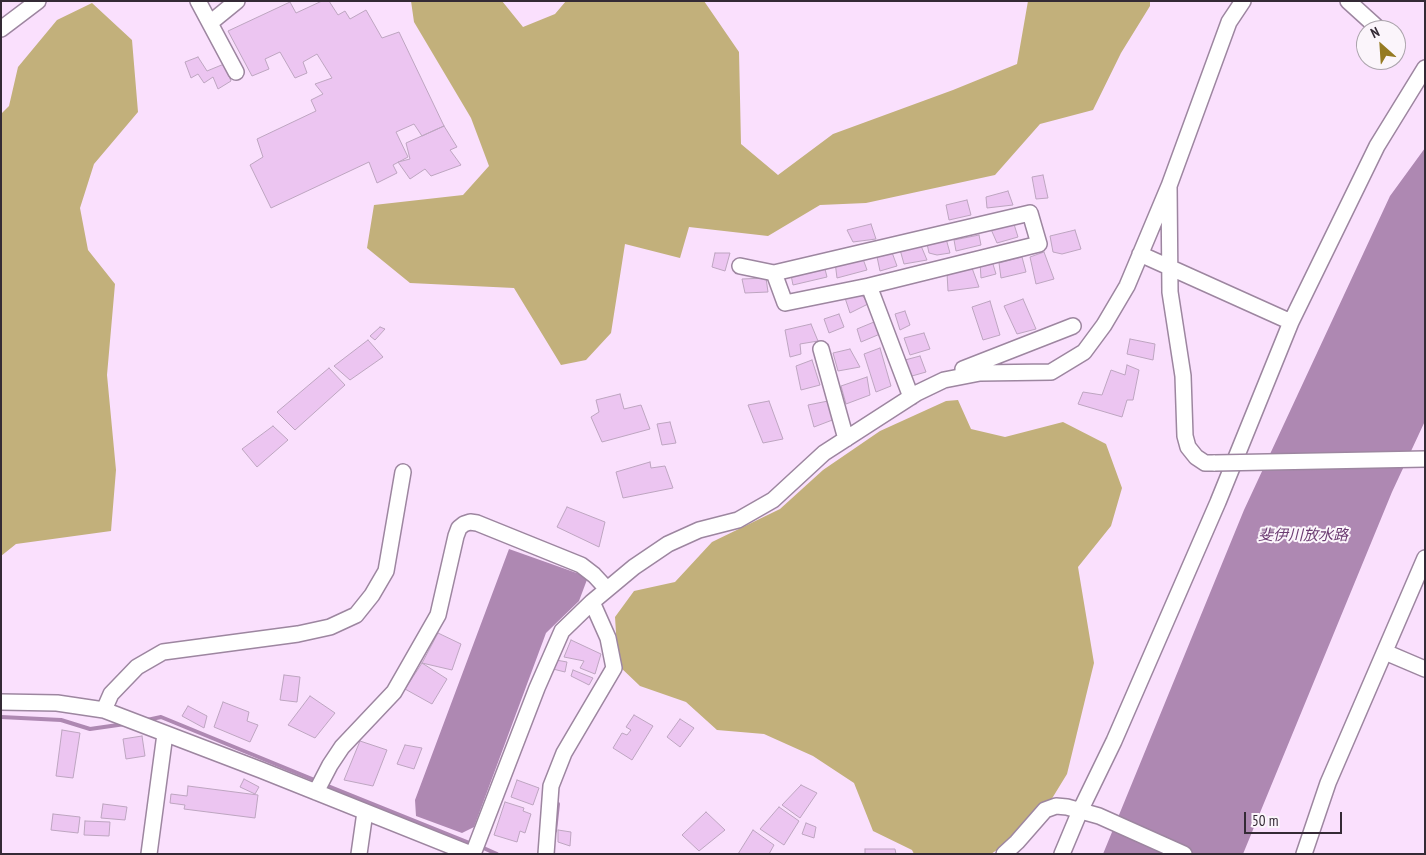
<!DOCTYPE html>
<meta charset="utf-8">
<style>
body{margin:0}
#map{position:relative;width:1426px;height:855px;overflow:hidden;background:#fae0fd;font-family:"PT Sans Narrow",sans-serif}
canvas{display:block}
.frame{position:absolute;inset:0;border:2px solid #342a35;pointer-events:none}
.north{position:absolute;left:1356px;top:20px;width:50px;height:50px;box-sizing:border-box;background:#fbf5fb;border:1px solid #aba4ac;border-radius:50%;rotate:334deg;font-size:14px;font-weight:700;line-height:20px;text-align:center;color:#342a35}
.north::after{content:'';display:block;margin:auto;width:18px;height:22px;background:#957a22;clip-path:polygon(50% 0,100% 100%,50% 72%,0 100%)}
.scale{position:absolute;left:1244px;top:812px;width:98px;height:22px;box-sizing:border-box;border:2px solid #342a35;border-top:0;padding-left:6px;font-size:15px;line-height:18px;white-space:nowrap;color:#342a35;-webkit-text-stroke:4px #fbf5fb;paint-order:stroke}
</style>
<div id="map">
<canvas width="1426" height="855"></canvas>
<div class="frame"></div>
<div class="north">N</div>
<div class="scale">50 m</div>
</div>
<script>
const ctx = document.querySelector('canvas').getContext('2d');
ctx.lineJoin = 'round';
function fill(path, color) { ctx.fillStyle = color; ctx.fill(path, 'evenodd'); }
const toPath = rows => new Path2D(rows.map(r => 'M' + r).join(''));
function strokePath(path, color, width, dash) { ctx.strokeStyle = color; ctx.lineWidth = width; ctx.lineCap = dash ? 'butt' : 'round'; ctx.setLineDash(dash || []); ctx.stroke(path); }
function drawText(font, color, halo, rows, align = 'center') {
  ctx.font = font + ' "PT Sans Narrow","Noto Sans JP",sans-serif'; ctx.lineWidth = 4; ctx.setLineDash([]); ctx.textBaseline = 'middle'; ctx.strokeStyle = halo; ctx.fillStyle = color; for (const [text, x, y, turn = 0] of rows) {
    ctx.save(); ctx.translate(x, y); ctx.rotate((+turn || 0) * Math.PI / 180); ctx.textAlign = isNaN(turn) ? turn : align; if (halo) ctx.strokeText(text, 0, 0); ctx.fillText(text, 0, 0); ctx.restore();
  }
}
fill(toPath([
 [411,1,502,1,523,27,555,14,566,1,704,1,739,52,741,144,778,175,833,134,953,90,1017,64,1028,1,1150,1,1150,6,1121,53,1093,110,1040,124,995,175,866,203,820,205,768,236,689,227,680,258,625,244,611,333,586,360,561,365,514,288,410,283,367,248,374,205,463,195,489,166,471,118,414,22],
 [92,3,132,40,138,112,94,164,80,208,88,250,115,284,107,375,116,470,111,531,16,544,1,556,1,114,9,106,18,67,57,20],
 [958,400,971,429,1005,437,1063,422,1106,444,1122,488,1111,526,1078,567,1094,663,1067,774,1037,823,991,854,914,854,912,850,873,831,854,783,813,756,764,734,717,730,686,702,640,686,618,665,615,617,634,591,675,582,712,542,780,509,823,470,880,431,946,401]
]), '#c2b07b');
fill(toPath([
 [1425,148,1425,421,1392,492,1243,854,1103,854,1244,510,1390,196],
 [509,549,588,577,579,601,546,633,474,827,462,833,416,816,415,800]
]), '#ae88b2');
strokePath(toPath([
 [1,717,61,720,90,729,125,724],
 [147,720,161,717,317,781],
 [323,784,472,844],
 [555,831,558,804],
 [479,846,497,854]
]), '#ae88b2', 4);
const building = toPath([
 [322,1,329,1,338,15,345,11,350,19,366,10,382,38,399,32,444,126,422,136,414,124,396,132,408,157,393,165,397,173,377,183,369,162,271,208,250,165,263,157,257,139,316,111,311,100,323,94,315,84,332,78,317,54,303,62,307,73,295,78,280,52,265,59,269,69,252,76,228,31,290,2,296,13,322,1],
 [198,57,207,71,224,64,231,81,218,89,213,77,204,83,198,74,191,78,185,62,198,57],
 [444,126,457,147,450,150,461,165,431,176,425,169,410,179,398,162,410,159,406,143,444,126],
 [1043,175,1048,198,1036,199,1032,177,1043,175],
 [1008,191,1013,205,987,208,986,197,1008,191],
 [967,200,971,215,949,220,946,205,967,200],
 [1013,221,1018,237,997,243,990,227,1013,221],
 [871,224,876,239,853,242,847,230,871,224],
 [1075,230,1081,249,1062,254,1053,252,1050,236,1075,230],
 [945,235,950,253,937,255,929,253,926,239,945,235],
 [979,235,981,245,956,251,954,240,979,235],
 [919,241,927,260,904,264,899,246,919,241],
 [890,247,897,266,880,271,876,252,890,247],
 [1044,252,1054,279,1036,284,1030,257,1044,252],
 [715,253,730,253,725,271,712,267,715,253],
 [862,256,867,270,837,278,835,262,862,256],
 [1022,257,1026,272,1001,278,999,263,1022,257],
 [992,261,996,274,981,278,980,263,992,261],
 [824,265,827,277,793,285,790,270,824,265],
 [972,268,979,287,948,291,947,273,972,268],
 [766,278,768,292,745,293,742,279,766,278],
 [859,290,868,304,850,313,844,295,859,290],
 [1023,299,1036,329,1017,334,1004,306,1023,299],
 [990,301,1000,335,983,340,972,307,990,301],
 [905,311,910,325,900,330,895,314,905,311],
 [839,314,844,327,829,333,824,319,839,314],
 [874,322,880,334,861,342,857,329,874,322],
 [811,324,818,341,800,344,801,354,790,357,785,330,811,324],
 [380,327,385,329,375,340,370,336,380,327],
 [924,333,930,349,910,355,904,338,924,333],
 [1130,339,1155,344,1153,360,1127,354,1130,339],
 [368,340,383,357,350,380,334,366,368,340],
 [880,348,891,386,876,392,864,354,880,348],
 [850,349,860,367,838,371,833,353,850,349],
 [920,356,926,372,912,376,905,360,920,356],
 [812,360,820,385,801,390,796,366,812,360],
 [1127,365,1139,370,1133,400,1127,400,1122,417,1078,404,1083,392,1102,395,1111,370,1125,375,1127,365],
 [329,368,345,385,295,430,277,412,329,368],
 [867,377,870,395,846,404,841,386,867,377],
 [620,394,624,409,641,405,650,429,602,442,591,417,599,412,596,400,620,394],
 [769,401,783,439,763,443,748,405,769,401],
 [828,401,835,419,814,427,808,405,828,401],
 [670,422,676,443,662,445,657,424,670,422],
 [273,426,288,440,257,467,242,449,273,426],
 [650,462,651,468,665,466,673,488,623,498,616,472,650,462],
 [567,507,605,522,599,547,557,527,567,507],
 [438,633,461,644,452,670,422,663,438,633],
 [571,640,601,654,595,674,580,668,584,661,564,657,571,640],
 [556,660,567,662,565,672,553,669,556,660],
 [422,663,447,679,432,704,405,689,422,663],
 [573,670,593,678,589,685,571,676,573,670],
 [284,675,300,677,297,702,280,700,284,675],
 [310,696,335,713,315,738,288,725,310,696],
 [223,702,249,712,247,721,258,725,250,742,214,727,223,702],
 [188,706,207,716,204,728,182,716,188,706],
 [634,715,653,726,632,760,613,748,622,733,627,735,631,730,626,727,634,715],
 [680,719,694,728,680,747,667,737,680,719],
 [62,730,80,733,73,778,56,776,62,730],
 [142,736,145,756,126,759,123,739,142,736],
 [360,741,387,750,373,786,344,780,360,741],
 [405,745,422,748,414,769,397,764,405,745],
 [244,779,259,787,255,794,240,787,244,779],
 [517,780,539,788,533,805,511,797,517,780],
 [801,785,817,793,800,818,782,805,801,785],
 [188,786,258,795,255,818,184,809,185,805,170,803,171,794,187,796,188,786],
 [505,802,524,808,523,811,531,814,525,833,520,831,517,842,494,835,505,802],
 [103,804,127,807,125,820,101,818,103,804],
 [779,807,799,821,784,845,760,829,779,807],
 [706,812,725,830,699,851,682,835,706,812],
 [53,814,80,817,78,833,51,830,53,814],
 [85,821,110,822,109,836,84,835,85,821],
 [806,823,816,827,814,838,802,834,806,823],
 [558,830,571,832,570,846,558,842,558,830],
 [753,830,774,845,769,854,738,854,753,830],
 [865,849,895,849,896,854,865,854,865,849]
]);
fill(building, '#ecc5f1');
strokePath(building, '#bda5c0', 1);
const minor = toPath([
 [198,1,236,72],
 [1348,1,1380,30],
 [210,23,237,1],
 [1,29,38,1],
 [1140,254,1291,322],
 [740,266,774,273,785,303,869,286,911,397],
 [774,273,1030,213,1039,244,869,286],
 [821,349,846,439],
 [963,369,1073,326],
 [1215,463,1205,463,1196,457,1188,447,1185,436,1183,376,1170,292,1169,186,1229,22,1243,1],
 [1385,652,1425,669],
 [1,702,57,703,104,710,261,770,471,854],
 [104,710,111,694,137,667,163,652,298,634,330,627,356,615,372,595,386,571,403,472],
 [316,792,330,765,342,747,394,692,438,615,456,536,459,528,464,524,470,522,477,523,581,565,594,575,607,589],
 [149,854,165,734],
 [359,854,365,812],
 [473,854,537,688,562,631,592,602,634,567,668,544,699,530,738,520,773,500,824,453,917,393,944,380,980,373,1051,372,1084,352,1104,325,1127,286,1169,186],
 [546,854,551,786,564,753,614,668,608,638,592,602],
 [1004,854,1017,842,1045,810,1056,806,1067,807,1099,816,1184,854],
 [1062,854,1080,811,1114,741,1218,502,1291,322,1377,146,1425,68],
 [1304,854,1328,783,1425,558]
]);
strokePath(minor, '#9d86a0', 18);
strokePath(minor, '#fff', 15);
const minorBridge = toPath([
 [1215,463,1425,459]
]);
strokePath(minorBridge, '#9d86a0', 18, []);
strokePath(minorBridge, '#fff', 15);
drawText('italic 15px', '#6b3b71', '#fbf5fb', [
 ["斐伊川放水路",1303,536]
]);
</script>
